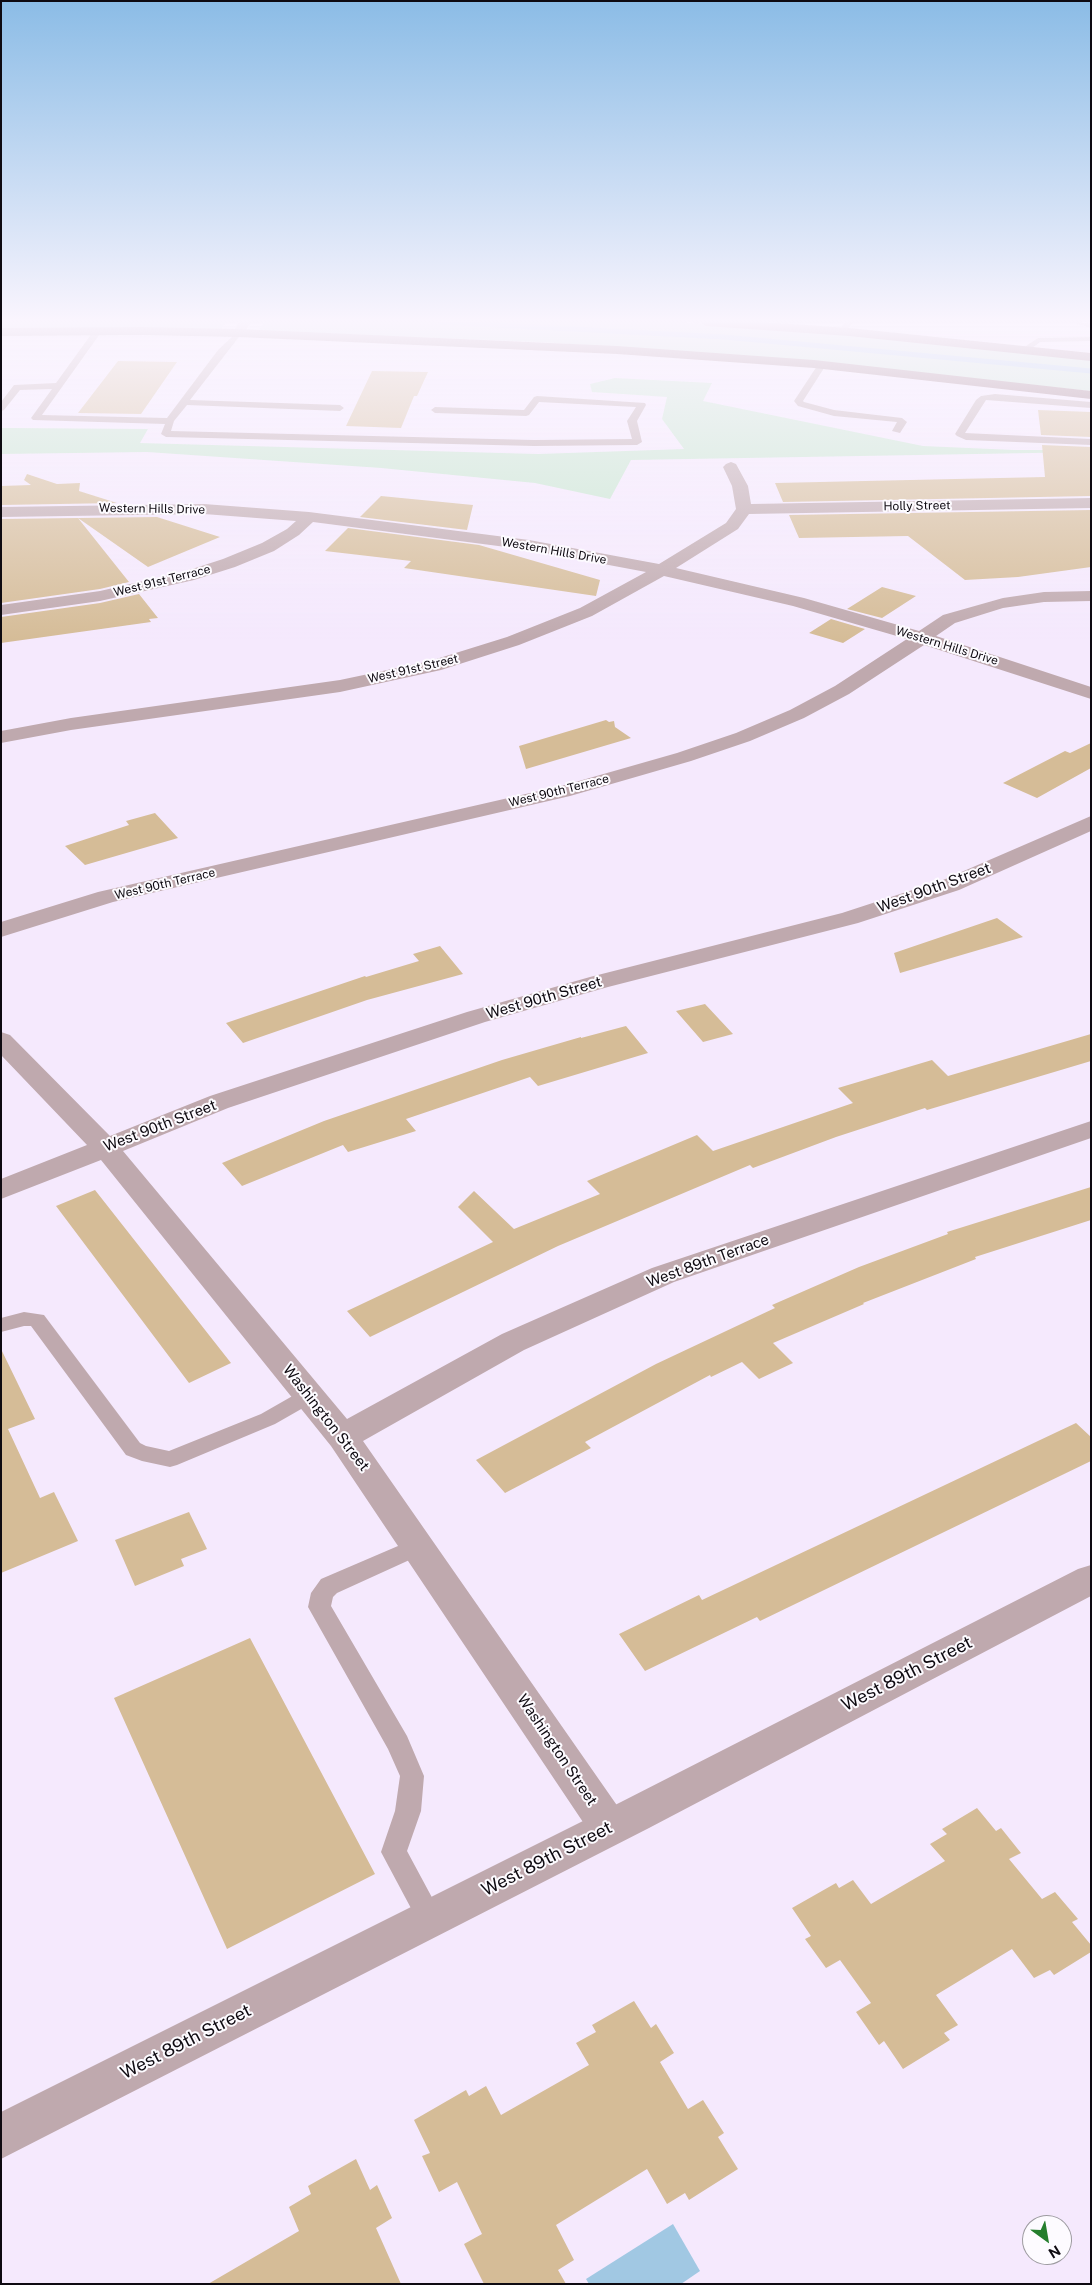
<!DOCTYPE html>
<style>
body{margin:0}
#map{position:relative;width:1092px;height:2285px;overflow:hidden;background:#f5e9fd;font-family:"Public Sans",sans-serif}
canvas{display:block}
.frame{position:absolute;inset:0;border:2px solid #0e0a11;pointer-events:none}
.north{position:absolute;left:1022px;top:2215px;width:50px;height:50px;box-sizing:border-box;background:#fdfbff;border:1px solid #9d9ba0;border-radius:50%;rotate:148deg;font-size:14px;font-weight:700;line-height:20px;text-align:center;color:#0e0a11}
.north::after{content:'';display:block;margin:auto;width:18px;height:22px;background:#257e2d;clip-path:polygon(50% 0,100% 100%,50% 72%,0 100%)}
</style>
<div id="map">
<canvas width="1092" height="2285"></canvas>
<div class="frame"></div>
<div class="north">N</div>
</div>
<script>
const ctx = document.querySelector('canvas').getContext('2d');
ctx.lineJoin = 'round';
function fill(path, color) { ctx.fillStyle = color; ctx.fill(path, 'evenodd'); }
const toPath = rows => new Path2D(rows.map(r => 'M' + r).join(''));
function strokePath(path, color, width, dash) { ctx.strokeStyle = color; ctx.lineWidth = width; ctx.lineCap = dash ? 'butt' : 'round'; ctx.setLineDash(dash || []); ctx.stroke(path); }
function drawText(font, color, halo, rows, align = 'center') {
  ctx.font = font + ' "Public Sans",sans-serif'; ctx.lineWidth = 4; ctx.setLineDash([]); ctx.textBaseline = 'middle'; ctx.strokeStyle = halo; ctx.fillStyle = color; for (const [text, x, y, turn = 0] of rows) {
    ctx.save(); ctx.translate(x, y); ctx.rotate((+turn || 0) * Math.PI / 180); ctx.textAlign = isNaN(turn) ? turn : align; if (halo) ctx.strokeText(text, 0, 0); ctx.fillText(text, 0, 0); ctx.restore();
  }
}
fill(toPath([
 [1,322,226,322,221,329,215,330,1,329],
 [264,322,682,322,836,334,1091,360,1091,391,704,353,540,342,263,331,259,329],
 [615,378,712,383,703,401,923,446,1015,450,1091,450,1091,452,631,460,610,499,535,483,381,468,147,452,1,454,1,428,13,428,148,429,140,443,538,454,684,449,662,419,667,397,592,392,590,384]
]), '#c5e6cd');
fill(toPath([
 [673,2224,700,2271,681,2284,589,2284,586,2279]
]), '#a1c8e3');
strokePath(toPath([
 [440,322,724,337,1091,371]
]), '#a1c8e3', 5);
fill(toPath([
 [118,361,177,362,141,414,78,413],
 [372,371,428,372,417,396,414,396,401,428,346,426],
 [1038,410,1091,412,1091,437,1041,435],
 [1042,445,1091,447,1091,496,783,502,775,483,1045,477],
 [27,474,57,484,80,483,79,491,117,503,1,505,1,486,31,485,24,480],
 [381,496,473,505,467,530,360,517],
 [1091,510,1091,567,1018,577,965,580,908,536,799,538,789,515],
 [157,517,220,537,148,567,78,518,129,582,100,589,1,603,1,519],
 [348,528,479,545,600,580,596,596,404,568,411,561,325,551],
 [882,587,916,596,882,618,847,609],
 [139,594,158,618,149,619,151,622,1,643,1,617,100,603],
 [831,619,865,629,843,643,809,633],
 [606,720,609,722,614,721,615,727,631,738,526,769,519,746],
 [1091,743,1091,768,1037,798,1003,783,1065,751,1070,753],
 [155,813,178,838,85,865,65,846,129,825,126,821],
 [997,918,1023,937,900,973,894,953],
 [440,946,463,974,367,1000,243,1043,226,1023,365,976,366,977,419,961,413,954],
 [705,1004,733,1034,703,1042,676,1011],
 [626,1026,648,1053,538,1086,530,1077,406,1119,416,1131,348,1152,343,1145,242,1186,222,1163,324,1121,502,1060,581,1037,581,1038],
 [1091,1034,1091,1061,927,1110,925,1108,836,1137,753,1168,750,1165,558,1246,370,1337,347,1311,493,1242,458,1207,474,1191,514,1229,600,1194,587,1181,697,1135,713,1151,853,1103,838,1088,932,1060,948,1076],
 [1091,1187,1091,1220,975,1257,976,1259,863,1303,864,1304,773,1343,793,1363,759,1379,742,1362,711,1377,710,1375,585,1442,591,1448,505,1493,476,1460,656,1364,775,1308,772,1305,859,1267,948,1234,947,1232],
 [95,1190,231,1363,189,1383,56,1206],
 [1,1349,35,1419,8,1429,40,1498,54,1492,78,1541,1,1573],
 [1076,1423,1091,1437,1091,1461,760,1621,757,1617,645,1671,619,1634,699,1595,702,1600],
 [189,1512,207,1549,181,1559,184,1566,135,1586,115,1540],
 [250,1638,375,1874,227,1949,114,1698],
 [977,1808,996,1831,1001,1828,1021,1853,1009,1859,1042,1899,1055,1892,1078,1919,1072,1922,1091,1945,1091,1952,1054,1975,1050,1970,1034,1978,1012,1949,936,1995,958,2025,944,2033,950,2040,903,2069,884,2041,879,2045,856,2012,871,2003,840,1960,826,1968,805,1939,811,1936,792,1908,836,1883,839,1888,853,1880,871,1904,945,1861,930,1844,947,1834,942,1829],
 [634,2001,651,2028,656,2024,674,2053,660,2062,688,2109,703,2100,724,2133,718,2137,738,2169,689,2200,685,2193,667,2204,647,2169,556,2225,574,2260,558,2270,566,2284,484,2284,464,2244,482,2234,457,2182,439,2192,422,2156,430,2153,414,2120,466,2090,469,2096,486,2086,501,2115,589,2065,576,2043,596,2032,592,2025],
 [356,2159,370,2190,377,2185,392,2218,376,2228,401,2284,208,2284,299,2231,289,2207,311,2194,308,2186]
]), '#d5bc97');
fill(toPath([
 [845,322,853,322,846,333,840,333,839,331,845,322],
 [1076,322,1091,323,1091,328,1077,324,1076,322],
 [95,329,102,331,42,415,167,418,218,350,238,331,242,333,190,400,340,405,344,408,340,411,187,405,174,421,171,431,534,440,632,439,627,421,636,407,539,402,529,415,526,416,435,413,431,410,435,407,524,410,534,397,537,396,645,403,646,405,637,421,642,442,637,445,534,446,166,437,161,434,165,424,33,420,31,418,52,389,20,390,4,410,1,411,1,402,14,385,56,383,95,329],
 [1091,337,1091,341,1040,342,1027,352,1020,350,1038,338,1091,337],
 [819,363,826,365,803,401,804,402,834,410,902,418,907,422,900,433,892,431,897,422,834,416,798,406,794,401,819,363],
 [995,394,1091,402,1091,408,986,400,965,433,1091,439,1091,445,966,440,957,436,955,434,976,400,981,396,995,394],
 [24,1312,44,1315,140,1443,146,1446,169,1451,261,1414,303,1390,310,1387,317,1390,320,1395,317,1400,275,1424,177,1465,170,1467,142,1461,126,1455,31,1326,24,1326,1,1332,1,1318,24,1312],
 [419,1537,427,1540,430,1546,427,1552,337,1593,333,1597,331,1606,407,1736,424,1776,421,1811,407,1851,443,1918,439,1927,430,1931,421,1927,381,1852,395,1811,400,1776,388,1749,308,1607,311,1593,321,1579,419,1537]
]), '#bfa9ae');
fill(toPath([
 [239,322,251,322,242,336,238,337,232,333,239,322],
 [731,462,736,464,748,486,751,504,1091,498,1091,508,749,514,738,529,676,568,804,598,919,631,943,615,1003,598,1044,592,1091,591,1091,601,1044,602,1003,608,955,623,936,636,1091,687,1091,699,924,645,849,694,804,718,750,741,691,761,570,796,113,902,1,937,1,922,98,892,565,785,677,753,736,733,790,710,835,686,907,639,793,606,664,576,592,616,519,645,441,670,340,692,71,730,1,743,1,731,71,718,340,680,430,661,507,637,580,608,646,572,529,550,313,522,299,535,274,551,235,567,194,580,100,601,1,615,1,605,100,591,183,572,223,559,262,543,287,529,296,521,204,514,1,517,1,507,204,504,309,512,529,540,659,564,726,523,736,509,732,486,723,467,726,464,731,462],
 [1091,816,1091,831,959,890,858,923,608,987,485,1022,228,1108,123,1151,347,1419,502,1334,652,1268,1091,1121,1091,1138,674,1282,524,1350,363,1441,623,1814,629,1827,623,1840,609,1845,595,1840,331,1446,101,1160,1,1199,1,1179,87,1145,1,1055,1,1032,10,1035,110,1136,210,1096,467,1012,590,977,842,913,943,880,1091,816]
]), '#bfa9ae');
fill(toPath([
 [1091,1565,1091,1596,649,1828,1,2159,1,2112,621,1802,1078,1569,1091,1565]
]), '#bfa9ae');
fill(toPath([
 [700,322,763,322,849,328,1091,353,1091,361,849,336,706,326,700,322],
 [143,327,238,329,617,346,814,360,1091,391,1091,399,814,368,617,354,238,337,143,335,1,336,1,328,143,327]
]), '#946f78');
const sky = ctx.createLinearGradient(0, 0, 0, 642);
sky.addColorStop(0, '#8bbce6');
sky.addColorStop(0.5, '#faf5fe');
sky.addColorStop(1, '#faf5fe00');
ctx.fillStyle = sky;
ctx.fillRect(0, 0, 1092, 642);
drawText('12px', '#0e0a11', '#fdfbff', [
 ["Holly Street",917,506,-1],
 ["Western Hills Drive",152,509,1],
 ["Western Hills Drive",554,551,10],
 ["West 91st Terrace",162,581,-14],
 ["Western Hills Drive",947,646,17],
 ["West 91st Street",413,669,-13],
 ["West 90th Terrace",559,791,-14],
 ["West 90th Terrace",165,884,-13]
]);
drawText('15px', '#0e0a11', '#fdfbff', [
 ["West 90th Street",934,888,-20],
 ["West 90th Street",544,998,-16],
 ["West 90th Street",160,1126,-21],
 ["West 89th Terrace",708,1261,-20],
 ["Washington Street",326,1418,52],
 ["Washington Street",557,1750,56]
]);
drawText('18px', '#0e0a11', '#fdfbff', [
 ["West 89th Street",907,1674,-27],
 ["West 89th Street",547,1859,-27],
 ["West 89th Street",186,2042,-27]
]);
</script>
